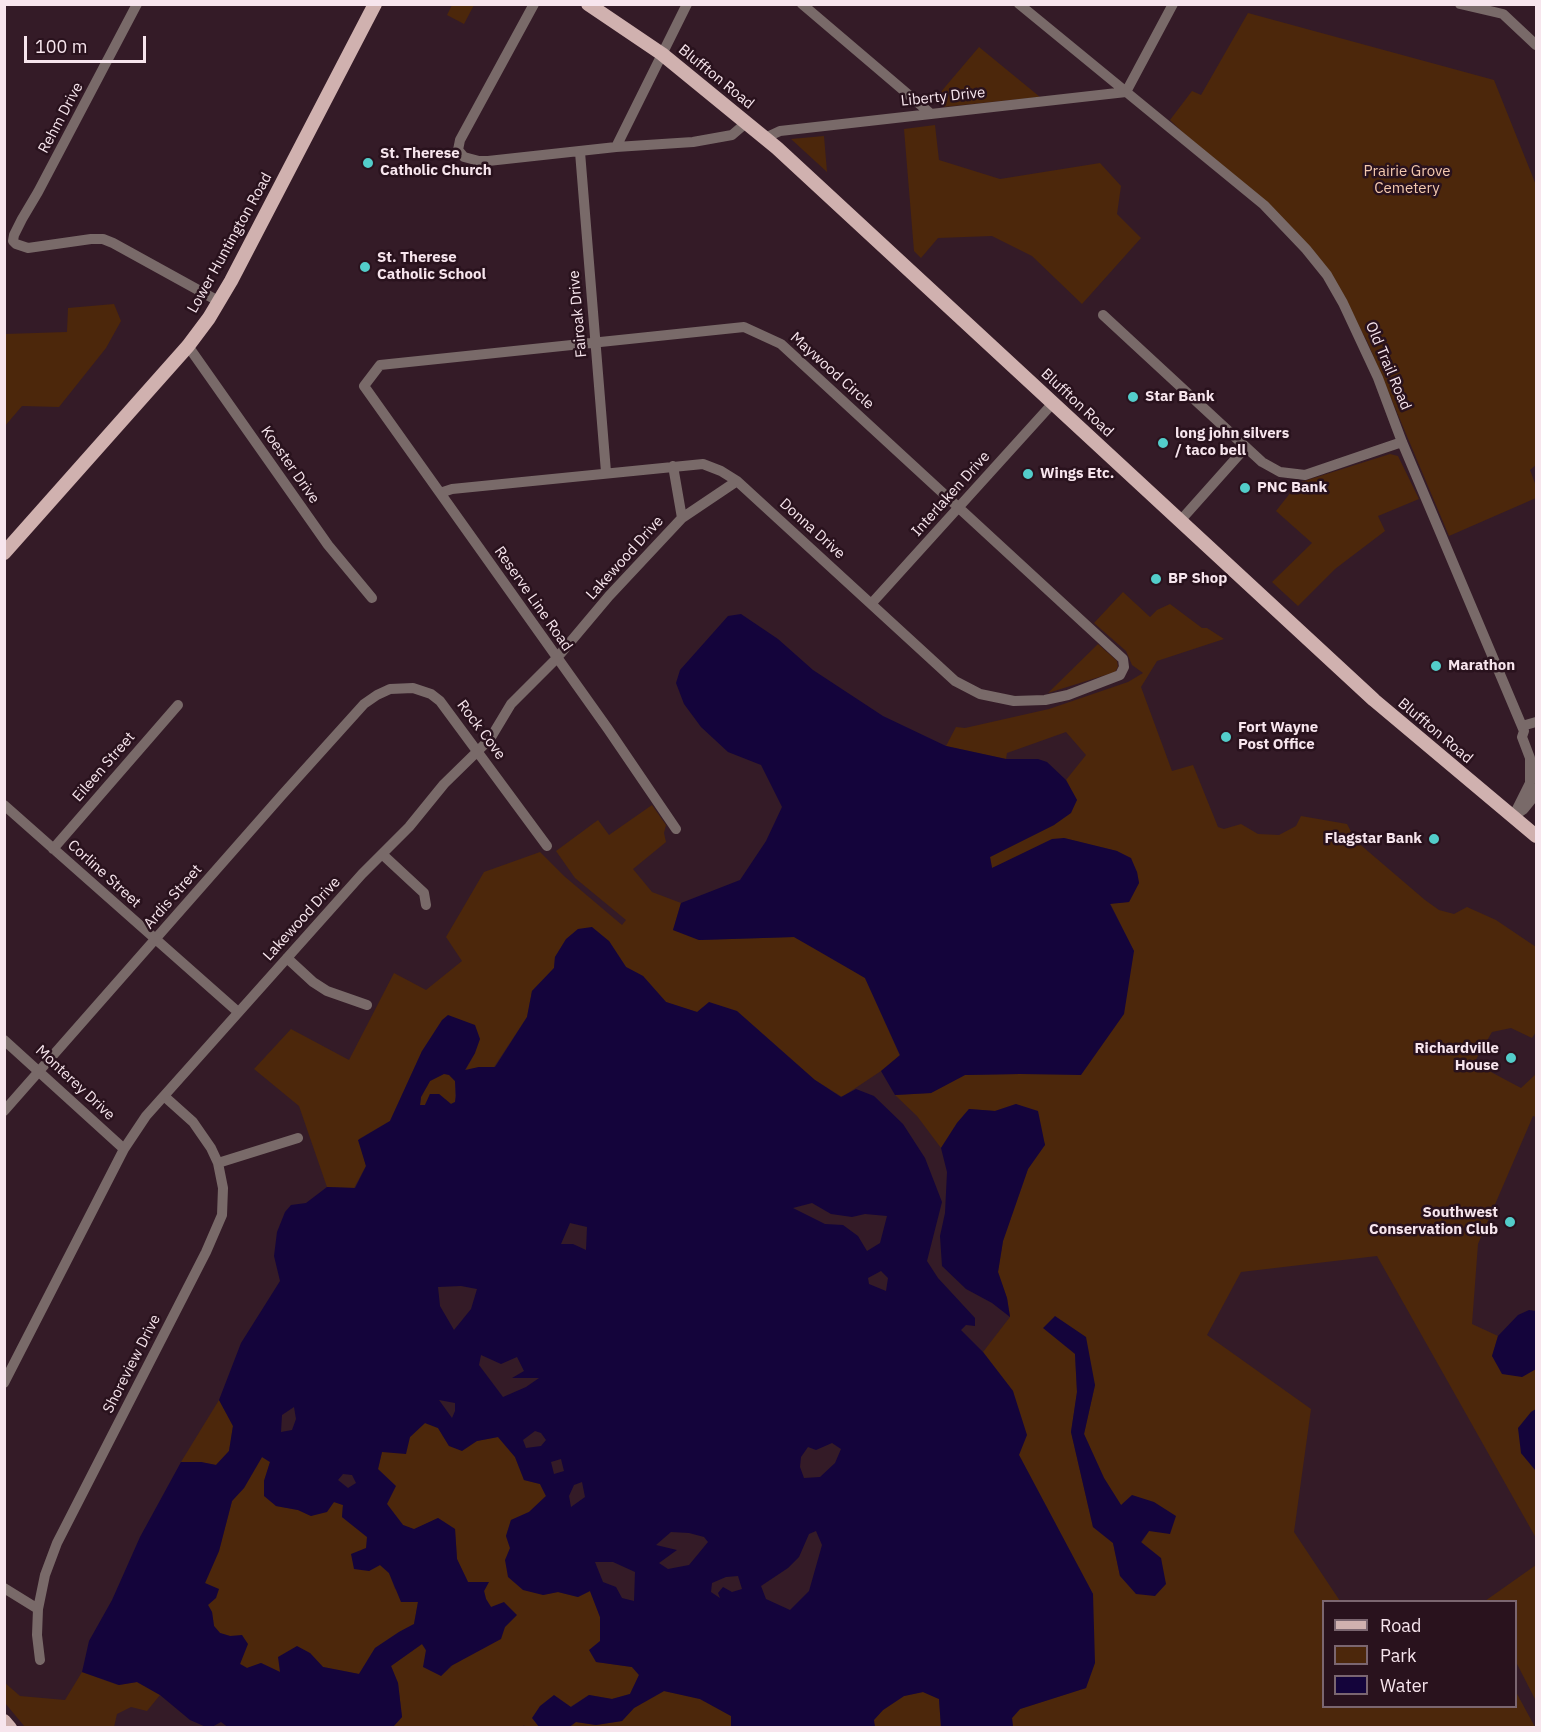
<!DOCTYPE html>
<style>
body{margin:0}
#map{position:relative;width:1541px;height:1732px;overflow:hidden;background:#341b27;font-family:"IBM Plex Sans",sans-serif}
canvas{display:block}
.frame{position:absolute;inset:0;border:6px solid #f7e5ed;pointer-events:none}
.legend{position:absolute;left:1322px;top:1600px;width:195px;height:108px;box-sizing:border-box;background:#29121d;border:2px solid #7b6670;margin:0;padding:8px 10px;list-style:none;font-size:18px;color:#f7e5ed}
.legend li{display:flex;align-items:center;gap:12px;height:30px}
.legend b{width:30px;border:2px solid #7b6670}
.scale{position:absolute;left:24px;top:36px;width:122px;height:27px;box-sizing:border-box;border:3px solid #f7e5ed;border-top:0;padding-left:8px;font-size:18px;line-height:21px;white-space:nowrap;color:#f7e5ed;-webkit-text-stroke:4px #29121d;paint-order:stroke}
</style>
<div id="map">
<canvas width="1541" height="1732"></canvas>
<div class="frame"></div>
<ul class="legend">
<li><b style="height:8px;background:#d0b1af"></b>Road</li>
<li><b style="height:16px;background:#4c270b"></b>Park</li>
<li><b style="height:16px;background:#14043b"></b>Water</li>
</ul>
<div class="scale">100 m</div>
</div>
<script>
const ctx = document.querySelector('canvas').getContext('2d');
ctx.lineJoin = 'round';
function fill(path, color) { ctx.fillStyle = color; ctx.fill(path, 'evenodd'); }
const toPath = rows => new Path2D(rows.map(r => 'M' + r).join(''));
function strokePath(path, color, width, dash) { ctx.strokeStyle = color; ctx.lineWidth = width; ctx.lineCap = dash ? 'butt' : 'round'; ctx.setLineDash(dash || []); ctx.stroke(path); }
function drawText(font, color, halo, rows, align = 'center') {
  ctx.font = font + ' "IBM Plex Sans",sans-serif'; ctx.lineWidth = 5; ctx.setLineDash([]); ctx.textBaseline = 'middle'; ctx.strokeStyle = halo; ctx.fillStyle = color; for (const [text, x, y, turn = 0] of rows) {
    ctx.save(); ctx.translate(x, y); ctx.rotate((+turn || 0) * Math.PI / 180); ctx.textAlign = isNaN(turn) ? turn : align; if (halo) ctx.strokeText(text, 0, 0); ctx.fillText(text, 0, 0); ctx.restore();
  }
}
fill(toPath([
 [452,5,474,5,464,24,447,15],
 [1248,13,1494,80,1536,185,1536,465,1530,470,1536,486,1536,498,1449,536,1367,341,1332,277,1170,120,1192,91,1201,95],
 [979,47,1040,97,943,107,934,100],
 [935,125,939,160,1000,179,1100,163,1121,186,1117,214,1141,238,1082,304,1032,256,992,236,938,238,921,258,914,251,904,129],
 [824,136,827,172,791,139],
 [114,304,121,321,106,348,59,407,22,406,5,426,5,334,67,332,68,308],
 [1390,454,1398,456,1419,499,1378,516,1385,531,1335,569,1298,606,1272,582,1312,543,1276,511,1298,483],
 [1123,592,1150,617,1157,610,1170,604,1202,628,1207,628,1224,639,1157,661,1141,687,1172,771,1193,765,1218,827,1224,829,1241,824,1258,834,1279,835,1296,826,1301,816,1347,824,1356,841,1425,900,1439,910,1454,914,1467,907,1496,920,1536,947,1536,1032,1532,1038,1511,1028,1492,1032,1474,1063,1521,1088,1536,1074,1536,1117,1533,1116,1478,1244,1472,1324,1498,1336,1492,1356,1522,1377,1536,1369,1536,1409,1531,1412,1521,1453,1536,1471,1536,1538,1377,1256,1241,1272,1207,1335,1311,1409,1294,1532,1340,1601,1324,1602,1324,1706,1516,1706,1516,1692,1535,1727,1013,1727,1012,1718,1020,1709,1086,1688,1093,1594,1019,1455,1013,1391,983,1352,1010,1317,1007,1298,998,1272,1003,1241,1028,1169,1045,1144,1016,1104,995,1111,969,1109,957,1123,941,1148,917,1116,895,1095,931,1093,965,1075,1020,1074,1134,951,1110,903,1129,902,1139,883,1137,872,1117,851,1064,838,992,868,990,857,1054,825,1077,800,1066,780,1086,755,1066,732,1007,753,1006,759,946,746,956,727,965,728,1049,709,1128,682,1143,673,1132,665,1126,651,1094,623],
 [1075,1354,1095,1385,1084,1434,1104,1478,1121,1505,1149,1531,1120,1576,1113,1543,1093,1527,1071,1432,1077,1392],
 [1098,644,1117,661,1118,667,1115,672,1048,693],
 [652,805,666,825,664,833,666,842,633,869,652,892,681,903,673,930,699,940,794,937,830,956,865,978,900,1056,881,1071,842,1097,815,1080,697,1012,666,1002,643,976,626,967,609,941,578,929,566,940,555,957,554,968,532,991,527,1017,494,1067,479,1067,465,1071,475,1053,422,1051,390,1121,359,1139,366,1166,354,1188,327,1187,299,1106,254,1069,291,1029,349,1060,394,973,426,990,462,961,446,937,484,872,540,852,564,876,622,925,626,920,575,878,556,851,598,820,609,835],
 [443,1074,449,1074,455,1081,455,1102,451,1104,439,1094,430,1094,425,1105,420,1105,421,1097,430,1081],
 [219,1400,233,1426,229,1451,216,1465,201,1462,181,1462],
 [425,1423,438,1428,449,1446,498,1437,515,1457,524,1480,540,1484,546,1496,529,1512,511,1520,506,1536,510,1548,543,1595,558,1592,578,1597,590,1591,600,1617,600,1641,597,1662,632,1667,639,1675,630,1694,612,1699,589,1695,539,1727,525,1727,524,1725,521,1728,393,1727,402,1717,398,1683,391,1666,422,1644,441,1676,451,1667,491,1607,486,1599,484,1591,488,1583,468,1582,457,1559,455,1529,438,1518,414,1530,403,1525,387,1504,378,1469,382,1451,410,1437],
 [262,1457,270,1462,264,1481,276,1506,298,1510,311,1516,334,1502,343,1505,342,1517,367,1537,369,1571,380,1565,389,1573,395,1589,418,1602,414,1624,399,1632,375,1648,359,1674,323,1667,310,1653,280,1672,261,1663,247,1668,240,1664,244,1651,230,1636,220,1633,214,1626,212,1612,208,1605,205,1583,219,1551,232,1501,244,1488],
 [1536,1565,1536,1701,1516,1662,1516,1602,1485,1601],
 [82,1672,118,1685,137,1682,160,1695,147,1711,131,1707,117,1714,114,1727,25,1727,5,1703,4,1682,20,1696,65,1700],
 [664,1691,700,1699,731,1716,731,1727,569,1728,576,1722,596,1725,622,1721,634,1708],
 [923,1692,939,1699,941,1727,875,1727,873,1720,883,1710,904,1696]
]), '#4c270b');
fill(toPath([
 [741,614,778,639,813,670,883,716,946,746,1006,759,1038,759,1047,762,1066,780,1077,800,1071,813,1054,825,990,857,992,868,1052,839,1064,838,1117,851,1131,858,1137,872,1139,883,1129,902,1110,904,1134,951,1124,1014,1081,1075,1020,1074,965,1075,931,1093,895,1095,881,1071,900,1055,865,978,794,937,699,940,673,930,681,903,740,880,766,841,782,807,761,765,728,752,701,727,684,704,676,683,680,670,728,616],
 [592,927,609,941,626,967,643,976,666,1002,697,1012,709,1002,737,1011,815,1080,841,1097,856,1089,874,1096,903,1124,925,1158,942,1202,927,1261,938,1278,975,1318,975,1326,966,1325,961,1330,983,1352,1013,1391,1027,1435,1019,1455,1093,1594,1095,1663,1086,1688,1020,1709,1012,1718,1013,1727,941,1727,939,1699,923,1692,904,1696,883,1710,874,1720,875,1727,731,1727,731,1716,700,1699,664,1691,634,1708,622,1721,596,1725,576,1722,569,1727,539,1727,532,1718,540,1706,554,1695,571,1707,589,1695,612,1699,630,1694,639,1675,632,1667,596,1662,589,1650,600,1641,600,1617,590,1591,578,1597,558,1592,543,1595,523,1590,508,1577,505,1560,510,1548,506,1536,511,1520,529,1512,546,1496,540,1484,524,1480,515,1457,498,1437,477,1441,462,1451,449,1446,438,1428,425,1423,410,1437,406,1454,382,1452,378,1469,396,1486,387,1504,403,1525,414,1529,438,1518,455,1529,457,1559,468,1582,489,1582,484,1591,486,1599,491,1607,504,1602,517,1615,505,1627,501,1639,451,1666,441,1676,423,1667,426,1650,422,1644,391,1666,398,1683,402,1717,393,1727,229,1728,221,1722,212,1727,206,1727,190,1720,160,1695,137,1682,119,1685,82,1672,89,1641,112,1600,140,1537,181,1462,201,1462,216,1465,229,1451,233,1426,219,1400,241,1343,280,1281,274,1256,277,1232,285,1212,291,1205,306,1203,327,1187,355,1188,366,1166,358,1140,390,1121,422,1051,442,1020,448,1015,475,1025,480,1039,475,1053,465,1070,479,1067,495,1067,527,1017,532,991,554,968,555,957,566,939,578,929],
 [444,1074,449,1075,455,1081,456,1096,455,1102,451,1104,439,1094,430,1094,425,1105,420,1105,421,1097,430,1081],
 [812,1203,831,1214,852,1217,865,1214,887,1216,880,1243,867,1251,858,1236,843,1225,825,1224,793,1208],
 [570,1223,587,1227,586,1250,573,1244,561,1244],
 [881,1271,888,1278,886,1291,869,1284,868,1278],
 [461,1286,477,1289,471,1309,454,1330,440,1306,438,1287],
 [481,1355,501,1364,517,1357,524,1371,512,1378,539,1378,526,1387,503,1397,479,1365],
 [439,1400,455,1403,455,1411,452,1418],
 [294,1407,296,1419,292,1430,281,1432,282,1415],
 [535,1431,541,1433,546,1440,541,1446,526,1448,523,1440],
 [832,1443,841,1449,835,1463,820,1477,804,1478,800,1467,801,1457,808,1447,816,1450],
 [262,1457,270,1462,264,1481,264,1496,276,1506,298,1510,311,1516,327,1512,334,1502,343,1505,342,1517,367,1537,366,1548,351,1554,354,1569,369,1571,380,1565,389,1573,401,1602,418,1602,414,1624,399,1632,375,1648,359,1674,323,1667,310,1653,297,1646,278,1657,280,1672,261,1663,247,1668,240,1664,248,1644,242,1635,230,1636,220,1633,214,1626,212,1612,208,1605,216,1598,219,1589,205,1583,219,1551,232,1501,244,1488],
 [561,1459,564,1471,554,1474,551,1462],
 [343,1474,352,1475,356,1483,348,1488,338,1480],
 [582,1482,585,1497,571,1507,569,1496,574,1485],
 [816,1531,822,1545,809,1591,790,1610,766,1599,761,1586,788,1568,799,1557,809,1534],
 [671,1532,689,1533,704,1537,708,1542,689,1565,668,1569,659,1563,677,1550,656,1545],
 [595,1562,613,1562,635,1572,634,1601,622,1598,616,1587,603,1582],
 [726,1577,738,1576,742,1589,732,1592,723,1587,718,1593,720,1598,711,1592,712,1583],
 [1016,1104,1038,1111,1045,1145,1028,1169,1003,1241,998,1272,1007,1298,1010,1317,992,1303,966,1289,942,1266,940,1236,945,1213,947,1172,941,1148,957,1123,969,1109,995,1111],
 [1529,1310,1536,1311,1536,1369,1522,1377,1502,1374,1492,1356,1498,1336,1518,1315],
 [1055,1316,1086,1337,1095,1385,1084,1434,1104,1478,1121,1505,1132,1495,1154,1502,1176,1516,1170,1534,1149,1531,1141,1542,1161,1558,1166,1584,1155,1596,1136,1594,1120,1576,1113,1543,1093,1527,1071,1432,1077,1392,1075,1354,1043,1328],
 [1536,1409,1536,1471,1521,1453,1518,1428,1531,1412]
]), '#14043b');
strokePath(toPath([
 [137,4,38,192,22,219,14,235,13,241,16,244,28,248,91,239,103,239,113,243,220,302],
 [534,4,460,140,458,150,464,157,479,161,488,161,616,147,693,142,732,135,746,123],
 [802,4,930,113],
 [1019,4,1264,205,1306,249,1327,275,1343,303,1378,378,1402,442,1524,731,1522,737,1530,758,1530,783,1513,817],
 [1460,4,1503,14,1536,45],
 [765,138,780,131,1126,92,1173,4],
 [616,147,687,4],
 [580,152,606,472],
 [1103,315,1262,462,1280,472,1305,475,1402,442],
 [188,346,328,545,372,598],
 [673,466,682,518],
 [440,493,452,489,703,464,721,471,737,481,955,681,980,694,1014,701,1045,700,1068,695,1120,675,1124,667,1123,659,781,344,744,327,380,365,364,386,608,729,676,829],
 [1180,521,1246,447],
 [871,604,1053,403],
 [1522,726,1536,722],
 [4,805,238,1012],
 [1515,815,1524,809,1532,799,1536,789],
 [53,849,178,705],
 [382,854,424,893,426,905],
 [287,958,313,982,327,991,367,1005],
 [4,1040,124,1149],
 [4,1111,282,795,364,704,377,695,390,689,413,688,431,694,440,701,547,846],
 [218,1163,298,1138],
 [4,1383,124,1149,146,1116,362,874,409,827,444,784,490,739,511,704,556,659,609,596,682,518,737,481],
 [4,1588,38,1609],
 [40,1660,37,1635,38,1609,45,1575,57,1543,206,1252,222,1215,223,1188,218,1163,211,1148,193,1122,164,1096]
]), '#796a69', 10);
strokePath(toPath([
 [588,4,662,54,777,148,1374,700,1536,836],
 [4,553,188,346,209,318,231,281,375,4],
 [4,1721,10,1728]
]), '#d0b1af', 14);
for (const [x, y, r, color] of [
 [368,163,6,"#53cdca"],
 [365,267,6,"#53cdca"],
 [1133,397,6,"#53cdca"],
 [1163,443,6,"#53cdca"],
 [1028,474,6,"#53cdca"],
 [1245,488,6,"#53cdca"],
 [1156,579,6,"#53cdca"],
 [1436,666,6,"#53cdca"],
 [1226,737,6,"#53cdca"],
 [1434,839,6,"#53cdca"],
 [1511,1058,6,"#53cdca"],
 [1510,1222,6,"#53cdca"]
]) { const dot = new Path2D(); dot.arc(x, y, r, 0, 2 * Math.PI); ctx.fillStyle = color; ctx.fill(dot); strokePath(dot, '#29121d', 2); }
drawText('15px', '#f7e5ed', '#29121d', [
 ["Bluffton Road",716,77,39],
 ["Liberty Drive",943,97,-6],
 ["Rehm Drive",61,118,-62],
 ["Lower Huntington Road",230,243,-61],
 ["Fairoak Drive",578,314,-95],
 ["Old Trail Road",1388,366,67],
 ["Maywood Circle",832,371,42],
 ["Bluffton Road",1077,403,43],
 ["Koester Drive",290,465,55],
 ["Interlaken Drive",951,494,-48],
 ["Donna Drive",812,529,42],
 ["Lakewood Drive",625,558,-48],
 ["Reserve Line Road",533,599,55],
 ["Rock Cove",481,730,53],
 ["Bluffton Road",1435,731,40],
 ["Eileen Street",104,767,-49],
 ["Corline Street",104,874,42],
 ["Ardis Street",173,897,-49],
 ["Lakewood Drive",302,919,-48],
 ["Monterey Drive",75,1083,43],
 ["Shoreview Drive",132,1364,-63]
]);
drawText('bold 15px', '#f7e5ed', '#29121d', [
 ["St. Therese",380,154],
 ["Catholic Church",380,171],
 ["St. Therese",377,258],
 ["Catholic School",377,275],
 ["Star Bank",1145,397],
 ["long john silvers",1175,434],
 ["/ taco bell",1175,451],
 ["Wings Etc.",1040,474],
 ["PNC Bank",1257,488],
 ["BP Shop",1168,579],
 ["Marathon",1448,666],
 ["Fort Wayne",1238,728],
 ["Post Office",1238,745],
 ["Flagstar Bank",1422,839,"right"],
 ["Richardville",1499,1049,"right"],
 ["House",1499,1066,"right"],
 ["Southwest",1498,1213,"right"],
 ["Conservation Club",1498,1230,"right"]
], 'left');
drawText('15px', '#f4c9af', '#29121d', [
 ["Prairie Grove",1407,172],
 ["Cemetery",1407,189]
]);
</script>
